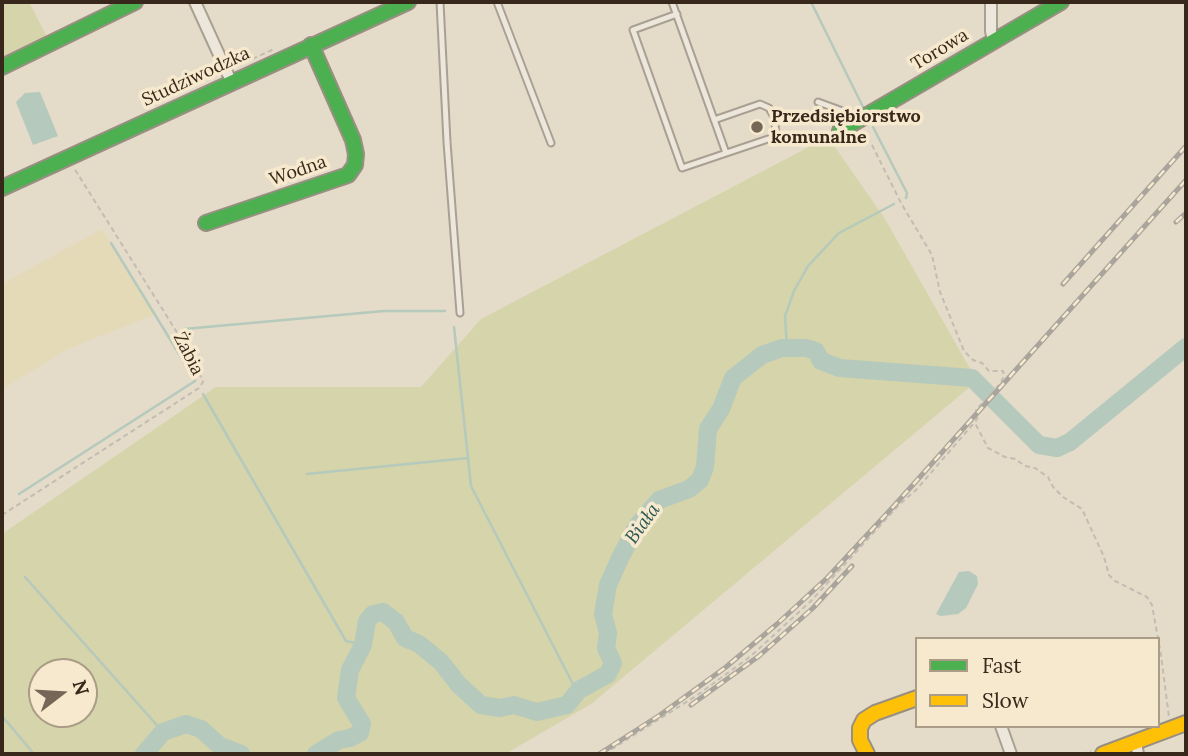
<!DOCTYPE html>
<meta charset="utf-8">
<style>
body{margin:0}
#map{position:relative;width:1188px;height:756px;overflow:hidden;background:#e4dbc9;font-family:Lora,serif}
canvas{display:block}
.frame{position:absolute;inset:0;border:4px solid #37281b;pointer-events:none}
.legend{position:absolute;left:915px;top:637px;width:245px;height:91px;box-sizing:border-box;background:#f7e9cd;border:2px solid #aa9c86;margin:0;padding:9px 12px;list-style:none;font-size:21px;color:#37281b}
.legend li{display:flex;align-items:center;gap:14px;height:35px}
.legend b{width:35px;border:2px solid #aa9c86}
.north{position:absolute;left:28px;top:658px;width:70px;height:70px;box-sizing:border-box;background:#f7e9cd;border:2px solid #aa9c86;border-radius:50%;rotate:73deg;font-size:19px;font-weight:700;line-height:28px;text-align:center;color:#37281b}
.north::after{content:'';display:block;margin:auto;width:24px;height:32px;background:#746758;clip-path:polygon(50% 0,100% 100%,50% 72%,0 100%)}
</style>
<div id="map">
<canvas width="1188" height="756"></canvas>
<div class="frame"></div>
<ul class="legend">
<li><b style="height:9px;background:#4caf50"></b>Fast</li>
<li><b style="height:9px;background:#ffc107"></b>Slow</li>
</ul>
<div class="north">N</div>
</div>
<script>
const ctx = document.querySelector('canvas').getContext('2d');
ctx.lineJoin = 'round';
function fill(path, color) { ctx.fillStyle = color; ctx.fill(path, 'evenodd'); }
const toPath = rows => new Path2D(rows.map(r => 'M' + r).join(''));
function strokePath(path, color, width, dash) { ctx.strokeStyle = color; ctx.lineWidth = width; ctx.lineCap = dash ? 'butt' : 'round'; ctx.setLineDash(dash || []); ctx.stroke(path); }
function drawText(font, color, halo, rows, align = 'center') {
  ctx.font = font + ' Lora,serif'; ctx.lineWidth = 7; ctx.setLineDash([]); ctx.textBaseline = 'middle'; ctx.strokeStyle = halo; ctx.fillStyle = color; for (const [text, x, y, turn = 0] of rows) {
    ctx.save(); ctx.translate(x, y); ctx.rotate((+turn || 0) * Math.PI / 180); ctx.textAlign = isNaN(turn) ? turn : align; if (halo) ctx.strokeText(text, 0, 0); ctx.fillText(text, 0, 0); ctx.restore();
  }
}
fill(toPath([
 [102,229,156,314,68,349,2,389,2,284]
]), '#e5dab8');
fill(toPath([
 [2,2,29,2,50,43,2,67],
 [828,137,885,219,977,381,591,704,505,754,2,754,2,534,216,387,421,387,481,319],
 [42,672,84,672,84,714,42,714]
]), '#d5d4aa');
fill(toPath([
 [40,92,58,136,33,145,16,102,25,93],
 [969,571,977,576,978,584,966,608,958,614,941,616,936,614,959,572]
]), '#b5c9bc');
strokePath(toPath([
 [811,2,863,107],
 [873,127,907,193,906,198],
 [111,243,195,380],
 [454,327,471,486,577,692],
 [184,329,384,311,445,311],
 [787,348,785,316,794,291,808,266,839,233,894,204],
 [203,394,346,641,363,645],
 [307,474,468,458],
 [19,494,195,381],
 [25,577,163,732],
 [2,716,34,754]
]), '#b5c9bc', 2.5);
strokePath(toPath([
 [144,754,163,732,186,724,201,729,220,746,241,754],
 [316,754,339,740,350,738,360,733,362,724,346,698,350,670,363,645,367,621,373,614,383,612,396,622,405,638,419,644,441,662,459,685,481,705,500,708,514,705,537,712,567,705,579,690,608,674,613,663,606,648,608,633,603,614,608,585,621,556,637,526,659,500,689,489,700,480,705,467,708,429,721,409,733,378,762,355,782,348,806,348,816,351,821,361,840,368,972,378,1039,445,1057,448,1070,442,1186,347]
]), '#b5c9bc', 18);
const lane = toPath([
 [440,2,447,142,460,313],
 [497,2,551,143],
 [672,2,726,153],
 [677,14,633,30,682,168,771,138,776,132,774,117,769,108,760,104,714,120],
 [818,102,859,117]
]);
const street = toPath([
 [195,2,231,81],
 [991,2,991,31,993,41],
 [1001,726,1011,754],
 [1136,742,1138,754]
]);
const fast = toPath([
 [2,67,135,2],
 [840,131,1061,2],
 [2,188,408,2],
 [206,223,348,175,355,165,356,154,353,140,311,45]
]);
const slow = toPath([
 [867,754,860,740,860,728,864,720,875,713,917,698],
 [1103,754,1186,723]
]);
strokePath(lane, '#a9a093', 9);
strokePath(street, '#a9a093', 14);
strokePath(fast, '#988f83', 18);
strokePath(slow, '#988f83', 18);
strokePath(toPath([
 [237,66,274,49],
 [193,86,216,75],
 [861,132,871,143,901,203,932,255,940,292,964,351,973,360,982,363,989,371,1003,371,1004,376,1000,384,976,410,979,414,975,423,988,448,1005,457,1015,459,1025,466,1035,468,1048,477,1053,487,1063,497,1082,509,1104,557,1109,575,1115,581,1147,597,1152,605,1161,655,1169,717],
 [2,515,199,388,203,382,193,358,74,168],
 [604,754,696,696,751,656,811,601,899,505,917,489,974,423],
 [1082,754,1091,751]
]), '#c4bcb2', 2, [5, 3.5]);
strokePath(lane, '#ece6db', 5);
strokePath(street, '#ece6db', 10);
strokePath(fast, '#4caf50', 14);
strokePath(slow, '#ffc107', 14);
const rail = toPath([
 [1176,222,1186,213],
 [1063,284,1186,146],
 [691,705,759,656,813,608,852,566],
 [599,754,660,715,726,667,777,624,827,578,893,507,1186,180]
]);
strokePath(rail, '#aaa59c', 5);
strokePath(rail, '#f7e9cd', 2.5, [8]);
for (const [x, y, r, color] of [
 [757,127,7,"#746758"]
]) { const dot = new Path2D(); dot.arc(x, y, r, 0, 2 * Math.PI); ctx.fillStyle = color; ctx.fill(dot); strokePath(dot, '#f7e9cd', 2.5); }
drawText('18px', '#37281b', '#f7e9cd', [
 ["Torowa",940,50,-31],
 ["Studziwodzka",196,77,-25],
 ["Wodna",298,171,-19],
 ["Żabia",188,354,63]
]);
drawText('bold 18px', '#37281b', '#f7e9cd', [
 ["Przedsiębiorstwo",771,117],
 ["komunalne",771,138]
], 'left');
drawText('italic 19px', '#295853', '#f7e9cd', [
 ["Biała",643,524,-54]
]);
</script>
